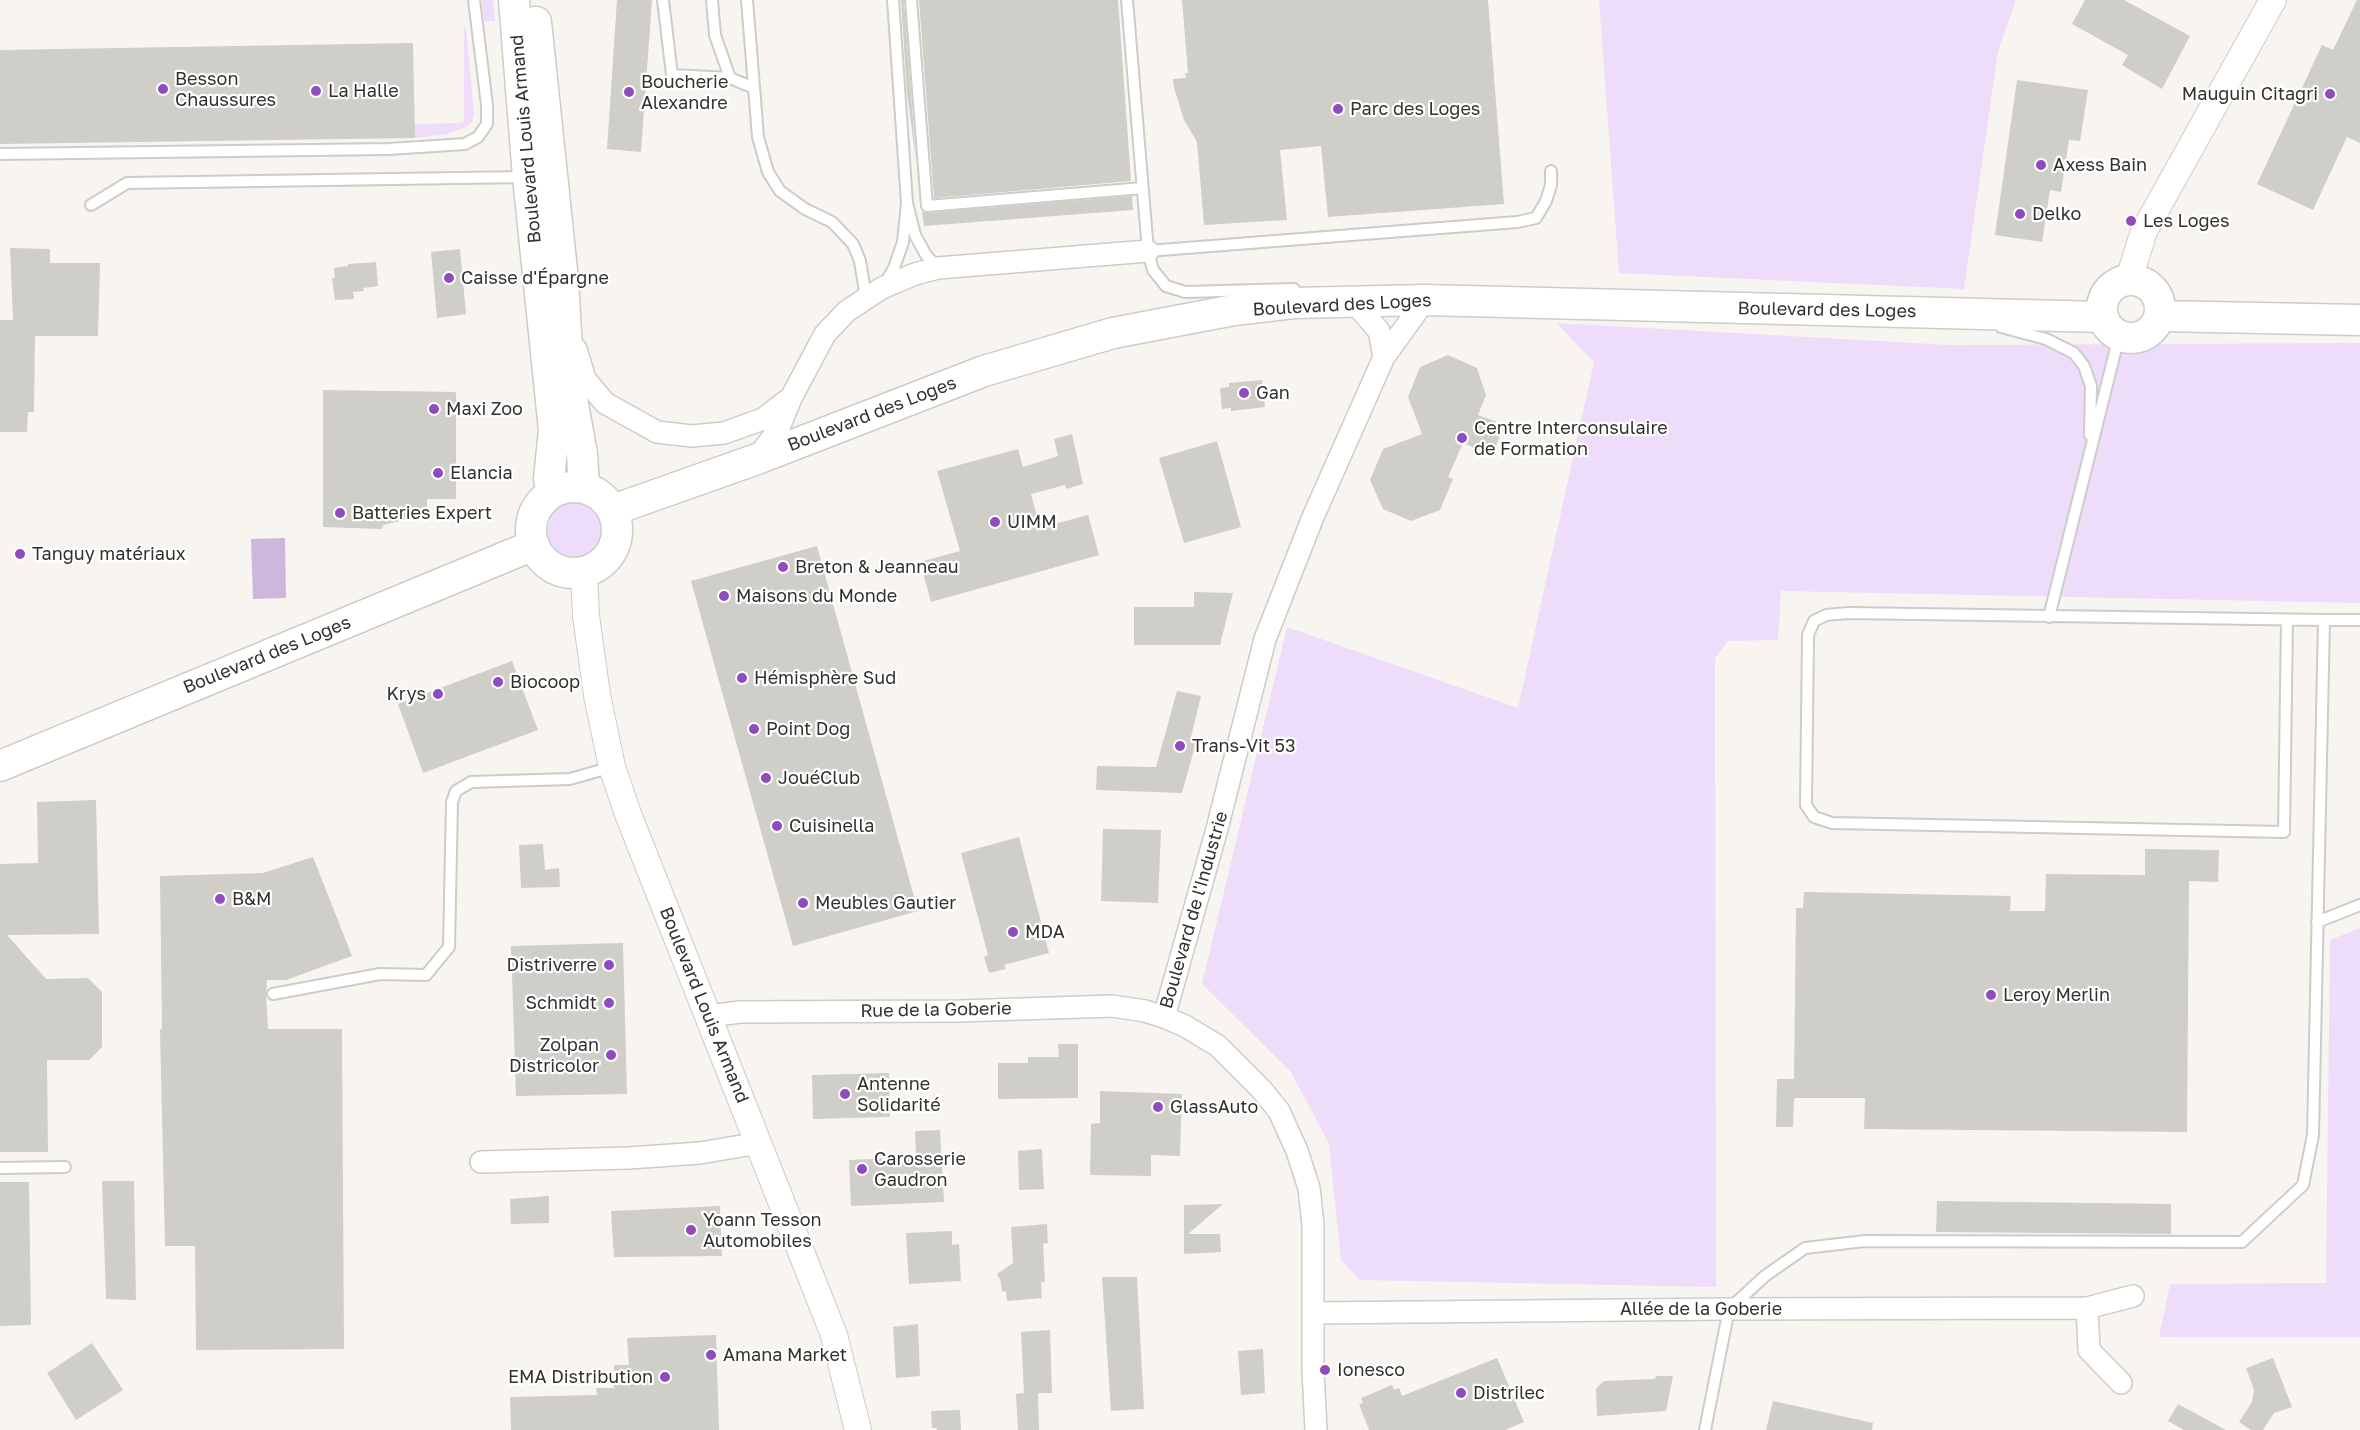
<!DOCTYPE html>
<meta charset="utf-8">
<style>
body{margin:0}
canvas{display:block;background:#f8f5f0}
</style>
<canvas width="2360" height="1430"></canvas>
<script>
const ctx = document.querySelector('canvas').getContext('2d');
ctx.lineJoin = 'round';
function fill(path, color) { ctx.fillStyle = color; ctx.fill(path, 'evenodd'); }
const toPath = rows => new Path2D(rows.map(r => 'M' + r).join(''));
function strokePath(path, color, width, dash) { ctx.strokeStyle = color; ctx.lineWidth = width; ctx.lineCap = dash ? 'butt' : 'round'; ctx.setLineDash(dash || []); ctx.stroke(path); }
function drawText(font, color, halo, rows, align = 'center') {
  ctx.font = font + ' "Golos Text",sans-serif'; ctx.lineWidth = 4.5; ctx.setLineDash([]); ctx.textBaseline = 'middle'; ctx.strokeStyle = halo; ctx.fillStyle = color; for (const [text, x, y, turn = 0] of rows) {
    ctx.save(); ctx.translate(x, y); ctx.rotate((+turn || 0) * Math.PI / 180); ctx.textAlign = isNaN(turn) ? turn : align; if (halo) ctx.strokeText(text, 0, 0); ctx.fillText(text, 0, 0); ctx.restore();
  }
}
fill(toPath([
 [482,0,493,0,495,21,484,21],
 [1599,0,2016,0,1998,51,1964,289,1619,273],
 [464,28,466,28,474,114,472,122,466,127,448,134,415,138,415,124,461,123,464,121],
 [1556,323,1950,345,2360,343,2360,603,1781,591,1778,640,1728,641,1715,658,1716,1287,1360,1280,1341,1260,1329,1144,1291,1072,1202,984,1287,627,1518,708,1594,362],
 '548 530a30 30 0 1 1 60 0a30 30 0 1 1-60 0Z',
 [2360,928,2360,1337,2159,1337,2170,1284,2326,1283,2330,940]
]), '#edddfa');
fill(toPath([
 [285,538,286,598,253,599,251,539]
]), '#ccb7dd');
fill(toPath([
 [617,0,652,0,641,152,607,149],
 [901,0,904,0,916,161,907,93],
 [919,0,1118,0,1131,181,934,198],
 [1182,0,1488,0,1504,204,1328,217,1321,146,1280,150,1287,220,1204,225,1197,142,1184,120,1174,88,1173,79,1186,78,1185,73,1188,73],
 [2085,0,2124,0,2190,36,2162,89,2122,65,2128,55,2072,24],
 [2357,0,2360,0,2360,143,2347,137,2313,210,2257,184,2322,45,2333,50],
 [413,43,415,138,0,144,0,50],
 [2017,80,2088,90,2080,141,2069,140,2061,192,2050,190,2042,242,1995,235],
 [1132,196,1133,210,924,226,922,212,928,213],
 [10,248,50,249,50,263,100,263,98,336,35,336,34,412,28,412,27,432,0,432,0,320,13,320],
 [460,249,466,314,437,318,431,252],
 [376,262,378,286,363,288,364,291,353,292,354,299,335,300,332,278,335,278,334,268,348,266,348,264],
 [1448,355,1477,368,1486,395,1478,415,1505,425,1492,455,1463,443,1448,477,1453,479,1440,510,1411,521,1383,509,1370,480,1383,449,1422,434,1408,397,1420,367],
 [1262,380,1265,407,1231,411,1231,408,1222,409,1220,388,1229,387,1229,383],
 [323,390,456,392,456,499,427,499,427,510,412,510,412,518,383,525,382,529,323,527],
 [1072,434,1083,484,1066,489,1065,485,1031,494,1040,528,1088,515,1099,555,931,602,920,562,960,551,937,471,1018,449,1023,467,1058,456,1054,439],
 [1217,441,1241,527,1184,543,1159,458],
 [817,546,918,911,793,946,691,581],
 [1194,592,1233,593,1220,645,1134,645,1134,607,1194,607],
 [512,661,538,730,423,773,398,704],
 [1177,691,1201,696,1191,737,1197,739,1182,793,1096,790,1097,766,1156,767],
 [96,800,99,934,7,935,46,979,88,978,102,992,102,1047,89,1060,47,1060,48,1152,0,1152,0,864,38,863,37,802],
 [1103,829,1161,830,1158,903,1101,901],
 [1019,837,1049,953,1004,965,1006,969,989,973,984,957,988,955,961,853],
 [543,844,545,870,559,868,560,887,521,888,519,845],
 [2145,849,2219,850,2218,882,2189,881,2187,1132,1864,1129,1865,1098,1794,1098,1793,1127,1776,1127,1777,1079,1794,1079,1796,908,1803,908,1804,892,2011,896,2010,911,2045,911,2046,874,2145,875],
 [313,857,352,956,286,980,267,980,266,995,268,1029,342,1029,344,1349,196,1350,195,1246,165,1246,160,1029,162,1029,160,876,263,873],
 [623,943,627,1094,516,1096,511,946],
 [1058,1044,1078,1044,1078,1098,998,1099,998,1063,1028,1063,1028,1057,1059,1057],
 [889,1073,890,1117,813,1119,812,1075],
 [1100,1091,1182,1094,1180,1156,1151,1155,1151,1176,1090,1175,1091,1124,1100,1123],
 [940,1130,944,1202,851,1206,849,1160,916,1157,915,1131],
 [1042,1149,1044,1189,1019,1190,1018,1151],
 [102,1181,134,1181,136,1300,106,1299],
 [0,1182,29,1182,31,1325,0,1326],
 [549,1196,549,1223,511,1224,510,1199],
 [1937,1201,2171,1204,2171,1234,1936,1232],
 [1223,1204,1188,1234,1220,1234,1221,1252,1184,1254,1184,1205],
 [720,1206,722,1256,614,1257,611,1211],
 [1047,1224,1048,1243,1043,1244,1045,1282,1041,1282,1042,1298,1007,1301,1006,1291,1002,1292,1001,1282,997,1274,1013,1263,1011,1227],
 [952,1231,952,1245,959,1244,961,1281,909,1284,906,1233],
 [1102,1277,1137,1277,1144,1409,1111,1411],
 [918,1324,920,1376,896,1378,893,1327],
 [1050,1330,1052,1393,1038,1393,1039,1430,1018,1430,1016,1394,1024,1393,1021,1332],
 [716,1335,719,1430,511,1430,510,1397,597,1395,596,1388,614,1388,614,1365,629,1365,627,1338],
 [92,1343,123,1390,76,1420,47,1373],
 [1263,1349,1265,1393,1241,1395,1238,1351],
 [1497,1358,1524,1422,1505,1430,1369,1430,1359,1404,1363,1403,1361,1398,1392,1385,1394,1390,1399,1388,1402,1396],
 [2273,1358,2292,1407,2274,1413,2263,1430,2251,1430,2239,1422,2252,1402,2254,1390,2246,1368],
 [1657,1376,1673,1376,1666,1411,1597,1416,1596,1389,1604,1381,1654,1379],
 [1773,1401,1873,1423,1872,1430,1766,1430],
 [2178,1404,2226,1430,2184,1430,2168,1421],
 [960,1410,961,1430,937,1430,937,1428,932,1428,931,1411]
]), '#d0cec9');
const service = toPath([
 [663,0,672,75,730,78],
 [712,0,715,35,730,78,754,88],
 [747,0,758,137,768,172,780,191,805,209,832,222,853,244,860,261,866,297],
 [893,0,907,203],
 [911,0,927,206,1143,188],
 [1127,0,1148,251,1153,270,1166,286,1185,292,1294,289],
 [0,154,389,149,465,144,478,137,487,124,487,105,474,0],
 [91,205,127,183,525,177],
 [1148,251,1517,222,1536,218,1546,201,1551,185,1551,171],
 [885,283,894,268,903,242,907,203,915,235,926,255,938,268],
 [2001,327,2046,339,2074,353,2084,366,2091,386,2090,435],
 [2049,617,2119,336],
 [2287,620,2284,832,1832,823,1814,817,1806,805,1808,635,1814,621,1826,615,1848,613,2324,620],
 [2317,922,2360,905],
 [273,994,380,974,426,975,449,947,452,802,456,791,471,782,570,779,612,767],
 [0,1168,65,1167],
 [1705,1430,1729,1309,1765,1276,1805,1248,1865,1241,2242,1242,2303,1185,2313,1135,2324,620,2360,620]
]);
const minor = toPath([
 [1353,301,1379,331,1384,357,1425,300],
 [576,349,585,379,605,403,657,432,692,436,724,433,763,419,790,398],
 [757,458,778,430,791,398,825,334,847,311,882,288,915,274,938,268,1148,251],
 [708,1016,740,1012,960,1011,1112,1006,1145,1011,1164,1017,1185,1026,1218,1046,1261,1089,1279,1111,1297,1151,1309,1188,1313,1225,1313,1370,1316,1430],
 [1164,1017,1217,829,1265,639,1313,517,1384,357],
 [481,1162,629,1158,700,1153,759,1143],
 [2087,1308,2089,1350,2121,1383],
 [1314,1313,1729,1309,2087,1308,2133,1296]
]);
const tertiary = toPath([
 [2129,279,2144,231,2273,0],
 [584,572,586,616,597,695,612,767,628,814,834,1335,858,1430]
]);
const secondary = toPath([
 [514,0,528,177,554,430,549,479,552,492],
 [536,22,563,280,569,382,582,454,584,487],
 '2102 309a29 29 0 1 1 58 0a29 29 0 1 1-58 0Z',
 [2160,316,2360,320],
 '531 530a43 43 0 1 1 86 0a43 43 0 1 1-86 0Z',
 [613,510,757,459,984,371,1113,333,1234,310,1294,303,1425,300,2103,317],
 [0,766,534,545]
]);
strokePath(service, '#ceccc7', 14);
strokePath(minor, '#ceccc7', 24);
strokePath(tertiary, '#ceccc7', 28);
strokePath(secondary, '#ceccc7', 33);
strokePath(service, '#fff', 10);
strokePath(minor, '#fff', 21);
strokePath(tertiary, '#fff', 26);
strokePath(secondary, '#fff', 30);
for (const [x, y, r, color] of [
 [163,89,6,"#914bbe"],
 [316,91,6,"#914bbe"],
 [629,92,6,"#914bbe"],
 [2330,94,6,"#914bbe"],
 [1338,109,6,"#914bbe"],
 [2041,165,6,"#914bbe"],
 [2020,214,6,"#914bbe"],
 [2131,221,6,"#914bbe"],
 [449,278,6,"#914bbe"],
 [1244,393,6,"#914bbe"],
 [434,409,6,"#914bbe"],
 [1462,438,6,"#914bbe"],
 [438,473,6,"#914bbe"],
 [340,513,6,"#914bbe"],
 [995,522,6,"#914bbe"],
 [20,554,6,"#914bbe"],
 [783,567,6,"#914bbe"],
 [724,596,6,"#914bbe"],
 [742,678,6,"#914bbe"],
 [498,682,6,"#914bbe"],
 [438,694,6,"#914bbe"],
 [754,729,6,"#914bbe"],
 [1180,746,6,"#914bbe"],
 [766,778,6,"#914bbe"],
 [777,826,6,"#914bbe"],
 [220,899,6,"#914bbe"],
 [803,903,6,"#914bbe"],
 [1013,932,6,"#914bbe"],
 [609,965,6,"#914bbe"],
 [1991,995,6,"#914bbe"],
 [609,1003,6,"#914bbe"],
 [611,1055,6,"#914bbe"],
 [845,1094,6,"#914bbe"],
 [1158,1107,6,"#914bbe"],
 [862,1169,6,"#914bbe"],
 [691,1230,6,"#914bbe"],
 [711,1355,6,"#914bbe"],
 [1325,1370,6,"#914bbe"],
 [665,1377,6,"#914bbe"],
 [1461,1393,6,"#914bbe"]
]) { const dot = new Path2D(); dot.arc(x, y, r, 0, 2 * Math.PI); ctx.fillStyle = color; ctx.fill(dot); strokePath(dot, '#fff', 2); }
drawText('18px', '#32312f', '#fff', [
 ["Besson",175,79],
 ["Chaussures",175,100],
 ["Boucherie",641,82],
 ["Alexandre",641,103],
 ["La Halle",328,91],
 ["Mauguin Citagri",2318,94,"right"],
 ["Parc des Loges",1350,109],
 ["Axess Bain",2053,165],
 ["Delko",2032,214],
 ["Les Loges",2143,221],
 ["Caisse d'Épargne",461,278],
 ["Gan",1256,393],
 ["Maxi Zoo",446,409],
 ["Centre Interconsulaire",1474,428],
 ["de Formation",1474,449],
 ["Elancia",450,473],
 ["Batteries Expert",352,513],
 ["UIMM",1007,522],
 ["Tanguy matériaux",32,554],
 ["Breton & Jeanneau",795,567],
 ["Maisons du Monde",736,596],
 ["Hémisphère Sud",754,678],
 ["Biocoop",510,682],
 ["Krys",426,694,"right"],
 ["Point Dog",766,729],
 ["Trans-Vit 53",1192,746],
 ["JouéClub",778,778],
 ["Cuisinella",789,826],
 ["B&M",232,899],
 ["Meubles Gautier",815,903],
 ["MDA",1025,932],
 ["Distriverre",597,965,"right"],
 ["Leroy Merlin",2003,995],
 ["Schmidt",597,1003,"right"],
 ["Zolpan",599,1045,"right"],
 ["Districolor",599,1066,"right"],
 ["Antenne",857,1084],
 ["Solidarité",857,1105],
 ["GlassAuto",1170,1107],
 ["Carosserie",874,1159],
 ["Gaudron",874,1180],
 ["Yoann Tesson",703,1220],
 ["Automobiles",703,1241],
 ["Amana Market",723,1355],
 ["Ionesco",1337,1370],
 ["EMA Distribution",653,1377,"right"],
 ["Distrilec",1473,1393]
], 'left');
drawText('18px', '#32312f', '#fff', [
 ["Boulevard Louis Armand",526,139,-95],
 ["Boulevard des Loges",1342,305,-3],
 ["Boulevard des Loges",1827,310,1],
 ["Boulevard des Loges",872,414,-21],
 ["Boulevard des Loges",267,655,-22],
 ["Boulevard de l'Industrie",1194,910,-74],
 ["Boulevard Louis Armand",704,1005,68],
 ["Rue de la Goberie",936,1010,-1],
 ["Allée de la Goberie",1701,1309]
]);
</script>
